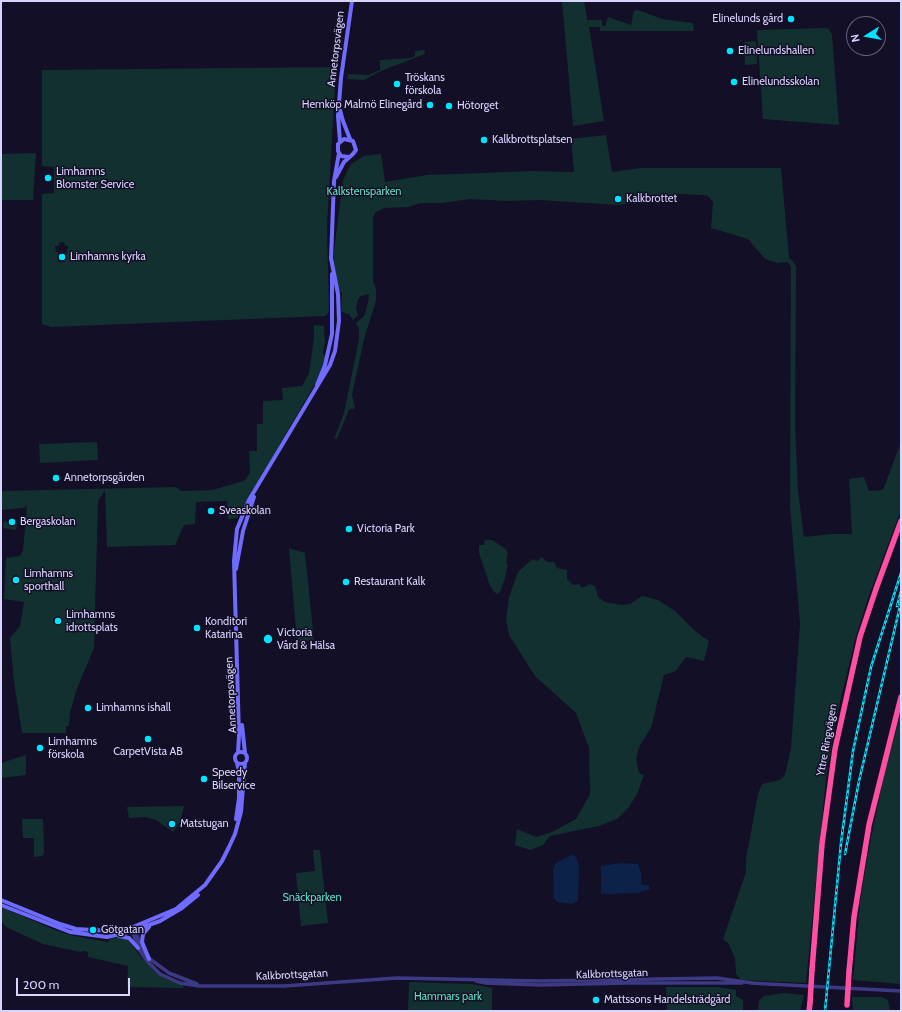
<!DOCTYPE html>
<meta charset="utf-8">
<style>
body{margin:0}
#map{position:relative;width:902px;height:1012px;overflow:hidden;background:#130f26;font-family:Cabin,sans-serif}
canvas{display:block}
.frame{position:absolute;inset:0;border:2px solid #d9d4ff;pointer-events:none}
.north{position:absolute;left:846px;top:16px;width:40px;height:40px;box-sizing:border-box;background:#130f26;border:1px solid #625e7d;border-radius:50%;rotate:259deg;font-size:11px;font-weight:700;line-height:16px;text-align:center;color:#d9d4ff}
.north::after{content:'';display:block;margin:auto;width:14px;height:18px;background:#00e5ff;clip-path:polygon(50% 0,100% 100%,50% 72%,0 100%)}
.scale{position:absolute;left:16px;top:978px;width:114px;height:18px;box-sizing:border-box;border:2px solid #d9d4ff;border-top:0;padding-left:5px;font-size:12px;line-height:14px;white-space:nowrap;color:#d9d4ff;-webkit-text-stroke:3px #130f26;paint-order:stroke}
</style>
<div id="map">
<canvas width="902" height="1012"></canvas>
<div class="frame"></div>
<div class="north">N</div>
<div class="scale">200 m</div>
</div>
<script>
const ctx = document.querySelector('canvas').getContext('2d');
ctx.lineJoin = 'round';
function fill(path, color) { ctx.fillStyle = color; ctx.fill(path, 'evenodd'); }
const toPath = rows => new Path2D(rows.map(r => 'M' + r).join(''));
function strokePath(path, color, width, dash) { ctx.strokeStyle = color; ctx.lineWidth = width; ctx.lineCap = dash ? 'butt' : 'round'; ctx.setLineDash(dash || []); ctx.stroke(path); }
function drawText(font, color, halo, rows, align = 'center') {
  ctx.font = font + ' Cabin,sans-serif'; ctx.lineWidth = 3; ctx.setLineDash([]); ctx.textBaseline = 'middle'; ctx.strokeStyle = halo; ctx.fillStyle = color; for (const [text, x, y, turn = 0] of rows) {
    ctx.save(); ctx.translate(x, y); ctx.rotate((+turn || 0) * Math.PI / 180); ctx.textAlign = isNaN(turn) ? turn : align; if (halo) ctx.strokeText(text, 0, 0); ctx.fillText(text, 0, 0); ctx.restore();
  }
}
fill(toPath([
 [562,1,584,1,588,23,588,20,602,20,602,26,605,26,608,17,631,25,634,11,638,10,662,19,693,23,694,31,600,31,600,27,589,27,604,121,573,126],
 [825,28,829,29,832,35,839,125,763,119,757,30],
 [756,41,757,64,745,65,744,42],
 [424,50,425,54,381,71,364,80,347,79,348,74,368,75,380,70,380,60,411,58,415,56,415,51],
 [336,67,327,226,329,312,325,316,51,327,42,324,42,194,54,193,54,167,42,166,42,70],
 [60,242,64,242,65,246,68,246,65,262,58,262,58,252,56,252,55,246,58,246],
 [606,135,612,172,641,168,781,168,789,257,796,266,795,426,798,491,804,537,831,534,852,534,849,479,864,477,869,491,883,490,901,442,901,510,868,598,855,640,836,719,826,778,806,983,741,980,736,974,735,959,729,944,723,939,746,872,746,859,758,794,762,784,780,780,785,775,791,748,800,623,790,506,791,267,789,264,787,262,777,263,765,259,748,239,711,228,713,202,708,196,703,195,678,194,662,199,647,197,632,199,625,204,618,205,540,200,508,201,470,199,442,203,421,203,408,207,384,208,375,213,373,217,373,280,376,289,376,301,364,339,352,395,355,408,349,410,337,439,334,439,344,413,359,339,359,329,356,323,364,316,368,303,369,294,361,296,358,299,356,309,358,315,353,320,349,314,341,312,342,292,340,292,337,284,334,262,334,251,343,180,351,164,364,156,381,154,385,182,427,175,534,171,571,172,574,171,571,139],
 [36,153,33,200,1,200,1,154],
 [314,325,324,326,325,342,323,353,325,358,316,382,237,518,228,519,227,501,196,502,195,524,184,525,175,545,107,547,105,490,98,501,94,648,76,691,70,713,69,726,66,726,66,733,22,733,14,682,10,638,20,626,24,602,4,599,6,558,20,556,23,550,27,506,23,508,1,510,1,491,176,487,181,491,212,490,244,481,250,473,249,451,257,451,257,424,263,424,263,401,283,400,282,388,302,386,309,373,314,338],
 [97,442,98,460,40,463,39,444],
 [4,521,17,523,16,530,3,528],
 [485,540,492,540,506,549,508,553,506,563,508,564,505,578,500,592,497,594,493,591,489,583,479,553,479,545,484,545],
 [289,548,305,553,314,640,297,642],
 [542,557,547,562,554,562,557,568,567,570,567,579,573,585,579,584,582,588,590,584,595,586,598,597,605,602,622,605,630,604,642,596,658,600,675,611,695,631,709,641,704,661,686,657,676,671,664,675,651,728,639,747,636,759,639,773,644,775,638,792,629,807,617,819,599,826,550,836,543,845,530,850,515,845,517,829,536,837,552,832,576,819,590,794,589,748,576,713,535,676,509,635,506,620,509,597,518,572,529,562,533,559,537,561],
 [901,712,901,984,853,980,860,903,868,853,884,775],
 [26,755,26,775,1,778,1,763],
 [184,806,180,822,173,832,156,820,145,817,129,818,127,807],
 [22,819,43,819,44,853,42,856,34,857,34,838,23,838],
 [313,850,320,850,328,923,301,926,296,873,315,871],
 [1,907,55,930,74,936,108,942,110,939,121,937,128,939,140,956,155,972,182,985,184,988,127,987,128,966,88,957,88,952,84,951,80,952,43,944,6,927,1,921],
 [409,982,472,984,492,988,492,1011,408,1011],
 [666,987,719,987,736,990,736,996,743,1000,743,1011,667,1011],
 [784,993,804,995,800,1011,758,1011,759,1001,764,996],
 [852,997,882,997,888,1000,890,1011,853,1011]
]), '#12302f');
fill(toPath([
 [573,854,577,859,579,867,578,901,572,904,557,902,554,898,553,869,556,863],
 [621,863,638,864,641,872,641,882,642,885,649,885,650,889,638,893,601,894,601,866]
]), '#0c2248');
strokePath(toPath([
 [135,929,141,947,150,959,169,973,197,984],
 [132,930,138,948,147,961,160,974,180,983,199,986,284,986,397,978,540,981,717,978,752,983],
 [476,981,486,983,540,985,627,983,742,983],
 [750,983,901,991]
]), '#3d3a85', 3.5);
strokePath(toPath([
 [340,110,343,121,350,139],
 [340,141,338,116,341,78,352,1],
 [336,177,344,162,353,154,356,150,353,141,344,139,338,144,338,151,341,156,349,157],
 [331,259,334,181,339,153],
 [317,385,325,365,332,334,332,274],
 [236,569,243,531,254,497],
 [242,725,245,753],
 '235 758a6 6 0 1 1 12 0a6 6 0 1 1-12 0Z',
 [238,752,239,736,234,561,237,529,249,500,330,365,335,351,339,321,338,294,331,258],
 [236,819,239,798,239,771,237,763],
 [1,900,60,924,76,929,93,930,113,931,133,927,176,909,205,885,222,861,229,847,235,834,241,812,245,763],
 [1,905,70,932,107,937,132,931,160,921,182,908,198,895],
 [149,927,143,934,142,942,149,959],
 [119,936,129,938,138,948]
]), '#6f6bff', 4);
strokePath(toPath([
 [812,970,822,844,835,749,860,637,876,589,901,521],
 [849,972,854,917,869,825,901,697],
 [809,1011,810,1003]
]), '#ff4fa3', 5.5);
const rail = toPath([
 [897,606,901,591],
 [845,854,859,781,901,602],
 [825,1011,841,843,853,751,871,667,901,573]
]);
strokePath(rail, '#00e5ff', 2.5);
strokePath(rail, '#130f26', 1, [3]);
strokePath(toPath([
 [810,1003,812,970],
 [847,1005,849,972]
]), '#ff4fa3', 5.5);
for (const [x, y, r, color] of [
 [791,19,4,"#00e5ff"],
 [730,51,4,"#00e5ff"],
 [734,82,4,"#00e5ff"],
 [397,84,4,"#00e5ff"],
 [430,105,4,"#00e5ff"],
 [449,106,4,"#00e5ff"],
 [484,140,4,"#00e5ff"],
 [48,178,4,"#00e5ff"],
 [618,199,4,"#00e5ff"],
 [62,257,4,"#00e5ff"],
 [56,478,4,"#00e5ff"],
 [211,511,4,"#00e5ff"],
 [12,522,4,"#00e5ff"],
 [349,529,4,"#00e5ff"],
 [16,580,4,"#00e5ff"],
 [346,582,4,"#00e5ff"],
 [58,621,4,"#00e5ff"],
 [197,628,4,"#00e5ff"],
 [268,639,5,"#00e5ff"],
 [88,708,4,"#00e5ff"],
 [148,739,4,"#00e5ff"],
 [40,748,4,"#00e5ff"],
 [204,779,4,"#00e5ff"],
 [172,824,4,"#00e5ff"],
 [93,930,4,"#00e5ff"],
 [596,1000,4,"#00e5ff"]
]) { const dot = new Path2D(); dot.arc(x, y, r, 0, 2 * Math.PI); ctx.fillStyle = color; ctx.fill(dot); strokePath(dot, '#130f26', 1.5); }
drawText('11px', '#d9d4ff', '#130f26', [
 ["Elinelunds gård",783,19,"right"],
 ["Elinelundshallen",738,51],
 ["Tröskans",405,78],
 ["förskola",405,91],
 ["Elinelundsskolan",742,82],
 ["Hemköp Malmö Elinegård",422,105,"right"],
 ["Hötorget",457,106],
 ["Kalkbrottsplatsen",492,140],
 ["Limhamns",56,172],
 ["Blomster Service",56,185],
 ["Kalkbrottet",626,199],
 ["Limhamns kyrka",70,257],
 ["Annetorpsgården",64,478],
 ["Sveaskolan",219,511],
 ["Bergaskolan",20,522],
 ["Victoria Park",357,529],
 ["Limhamns",24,574],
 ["sporthall",24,587],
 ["Restaurant Kalk",354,582],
 ["Limhamns",66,615],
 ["idrottsplats",66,628],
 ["Konditori",205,622],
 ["Katarina",205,635],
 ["Victoria",277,633],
 ["Vård & Hälsa",277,646],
 ["Limhamns ishall",96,708],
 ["Limhamns",48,742],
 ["förskola",48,755],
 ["CarpetVista AB",148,752,"center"],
 ["Speedy",212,773],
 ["Bilservice",212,786],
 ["Matstugan",180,824],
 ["Götgatan",101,930],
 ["Mattssons Handelsträdgård",604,1000]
], 'left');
drawText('11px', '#d9d4ff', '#130f26', [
 ["Annetorpsvägen",336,49,-83],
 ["Annetorpsvägen",231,695,-93],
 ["Yttre Ringvägen",827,740,-80],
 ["Kalkbrottsgatan",612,974,-2],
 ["Kalkbrottsgatan",292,975,-3]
]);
drawText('11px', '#5fe0c0', '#130f26', [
 ["Kalkstensparken",364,192],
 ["Snäckparken",312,898],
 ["Hammars park",448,997]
]);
</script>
